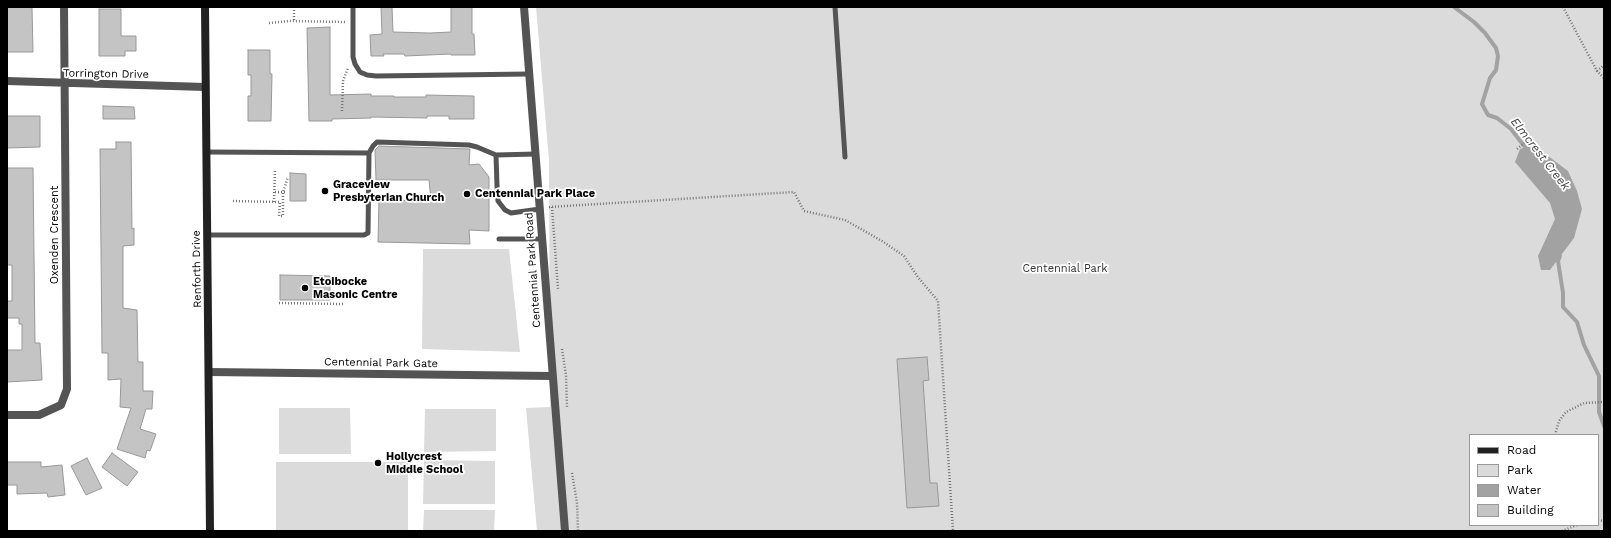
<!DOCTYPE html>
<style>
body{margin:0}
#map{position:relative;width:1611px;height:538px;overflow:hidden;background:#fff;font-family:"Work Sans",sans-serif}
canvas{display:block}
.frame{position:absolute;inset:0;border:8px solid #000;pointer-events:none}
.legend{position:absolute;left:1469px;top:434px;width:130px;height:92px;box-sizing:border-box;background:#fff;border:1px solid #999;margin:0;padding:5px 7px;list-style:none;font-size:12px;color:#000}
.legend li{display:flex;align-items:center;gap:8px;height:20px}
.legend b{width:20px;border:1px solid #999}
</style>
<div id="map">
<canvas width="1611" height="538"></canvas>
<div class="frame"></div>
<ul class="legend">
<li><b style="height:5px;background:#212121"></b>Road</li>
<li><b style="height:11px;background:#dbdbdb"></b>Park</li>
<li><b style="height:11px;background:#a2a2a2"></b>Water</li>
<li><b style="height:11px;background:#c4c4c4"></b>Building</li>
</ul>
</div>
<script>
const ctx = document.querySelector('canvas').getContext('2d');
ctx.lineJoin = 'round';
function fill(path, color) { ctx.fillStyle = color; ctx.fill(path, 'evenodd'); }
const toPath = rows => new Path2D(rows.map(r => 'M' + r).join(''));
function strokePath(path, color, width, dash) { ctx.strokeStyle = color; ctx.lineWidth = width; ctx.lineCap = dash ? 'butt' : 'round'; ctx.setLineDash(dash || []); ctx.stroke(path); }
function drawText(font, color, halo, rows, align = 'center') {
  ctx.font = font + ' "Work Sans",sans-serif'; ctx.lineWidth = 3.5; ctx.setLineDash([]); ctx.textBaseline = 'middle'; ctx.strokeStyle = halo; ctx.fillStyle = color; for (const [text, x, y, turn = 0] of rows) {
    ctx.save(); ctx.translate(x, y); ctx.rotate((+turn || 0) * Math.PI / 180); ctx.textAlign = isNaN(turn) ? turn : align; if (halo) ctx.strokeText(text, 0, 0); ctx.fillText(text, 0, 0); ctx.restore();
  }
}
fill(toPath([
 [536,7,1604,7,1604,531,537,531,526,408,550,407,549,161],
 [1470,435,1598,435,1598,525,1470,525],
 [423,249,509,249,520,352,422,349],
 [279,408,350,408,351,454,279,454],
 [425,409,496,409,496,451,424,452],
 [424,460,495,461,495,504,423,504],
 [276,462,408,462,408,531,276,531],
 [424,510,495,510,494,531,423,531]
]), '#dbdbdb');
fill(toPath([
 [1529,146,1540,150,1568,171,1577,191,1582,209,1574,238,1550,270,1541,270,1538,256,1555,219,1550,203,1515,162,1520,149]
]), '#a2a2a2');
strokePath(toPath([
 [1454,7,1474,22,1485,33,1496,48,1498,56,1496,70,1490,78,1482,104,1488,115,1497,118,1511,129,1528,151],
 [1560,256,1558,261,1563,293,1563,307,1577,322,1584,345,1599,376,1599,412,1604,426]
]), '#a2a2a2', 4);
const building = toPath([
 [7,7,32,7,33,52,7,52,7,7],
 [381,7,392,7,393,32,430,33,451,32,451,7,472,7,472,34,474,34,475,55,451,55,451,54,405,56,404,54,383,54,384,56,371,56,370,35,382,34,381,7],
 [99,9,121,9,121,36,136,36,136,51,125,51,125,56,99,56,99,9],
 [330,27,330,95,371,94,371,96,394,96,394,97,426,97,426,95,474,96,474,119,449,119,449,116,427,116,427,118,371,117,371,118,332,119,332,121,309,121,307,28,330,27],
 [248,50,270,50,270,74,272,74,271,121,248,121,248,96,251,96,251,75,248,75,248,50],
 [103,106,134,107,135,119,103,119,103,106],
 [7,116,40,116,40,147,7,148,7,116],
 [116,142,131,142,132,229,134,228,134,245,123,246,123,308,137,310,138,362,143,362,143,391,153,391,152,409,146,409,140,429,156,434,150,451,147,450,145,458,117,449,131,408,120,407,121,379,108,380,108,353,102,353,100,149,116,149,116,142],
 [379,146,470,149,469,165,479,164,489,177,489,231,469,230,470,244,378,242,379,200,431,201,429,180,376,180,375,150,379,146],
 [7,168,33,168,35,343,40,343,42,380,7,382,7,350,22,350,22,324,19,324,19,318,7,318,7,301,12,301,12,265,7,265,7,168],
 [290,173,306,174,306,201,290,201,290,173],
 [280,275,330,276,330,300,280,300,280,275],
 [927,357,929,380,923,381,930,483,937,483,939,506,907,508,897,359,927,357],
 [112,453,138,472,127,486,102,467,112,453],
 [87,458,102,488,86,495,71,466,87,458],
 [7,462,41,462,41,467,62,465,65,495,48,497,47,493,17,494,17,485,7,485,7,462]
]);
fill(building, '#c4c4c4');
strokePath(building, '#989898', 1);
strokePath(toPath([
 [294,7,294,21],
 [432,7,432,10],
 [1563,7,1597,71,1604,78],
 [269,23,290,21,345,22],
 [1597,71,1604,65],
 [342,111,343,81,348,68],
 [1517,149,1527,141],
 [275,192,286,192],
 [233,201,280,202,279,216,283,216,283,192,288,177],
 [274,202,275,169],
 [549,207,794,192,804,211,845,220,882,241,904,256,917,276,938,301,953,531],
 [552,207,558,289],
 [279,303,344,304],
 [562,349,566,375,567,408],
 [1555,435,1559,421,1566,412,1584,403,1604,402],
 [572,473,577,503,578,531],
 [1598,520,1604,521],
 [1562,531,1577,525]
]), '#767676', 2.5, [1, 2]);
strokePath(toPath([
 [353,7,353,57,355,64,360,72,367,75,376,76,529,74],
 [835,7,845,157],
 [206,152,369,153],
 [536,154,496,155,497,186,498,201,505,210,511,213,540,209],
 [207,235,364,235,368,233,369,153,373,146,377,142,469,145,477,147,496,155],
 [499,239,542,239]
]), '#545454', 5);
strokePath(toPath([
 [524,7,565,531],
 [7,81,205,87],
 [209,372,552,376],
 [7,415,39,415,61,405,67,389,64,7]
]), '#545454', 8);
strokePath(toPath([
 [205,7,210,531]
]), '#212121', 8);
for (const [x, y, r, color] of [
 [325,191,4,"#000"],
 [467,194,4,"#000"],
 [305,288,4,"#000"],
 [378,463,4,"#000"]
]) { const dot = new Path2D(); dot.arc(x, y, r, 0, 2 * Math.PI); ctx.fillStyle = color; ctx.fill(dot); strokePath(dot, '#fff', 1.5); }
drawText('11px', '#000', '#fff', [
 ["Torrington Drive",106,74,1],
 ["Oxenden Crescent",55,235,-90],
 ["Renforth Drive",197,269,-91],
 ["Centennial Park Road",533,270,-94],
 ["Centennial Park Gate",381,363,1]
]);
drawText('bold 11px', '#000', '#fff', [
 ["Graceview",333,185],
 ["Presbyterian Church",333,198],
 ["Centennial Park Place",475,194],
 ["Etoibocke",313,282],
 ["Masonic Centre",313,295],
 ["Hollycrest",386,457],
 ["Middle School",386,470]
], 'left');
drawText('11px', '#323232', '#fff', [
 ["Centennial Park",1065,269]
]);
drawText('italic 12px', '#434343', '#fff', [
 ["Elmcrest Creek",1540,154,52]
]);
</script>
